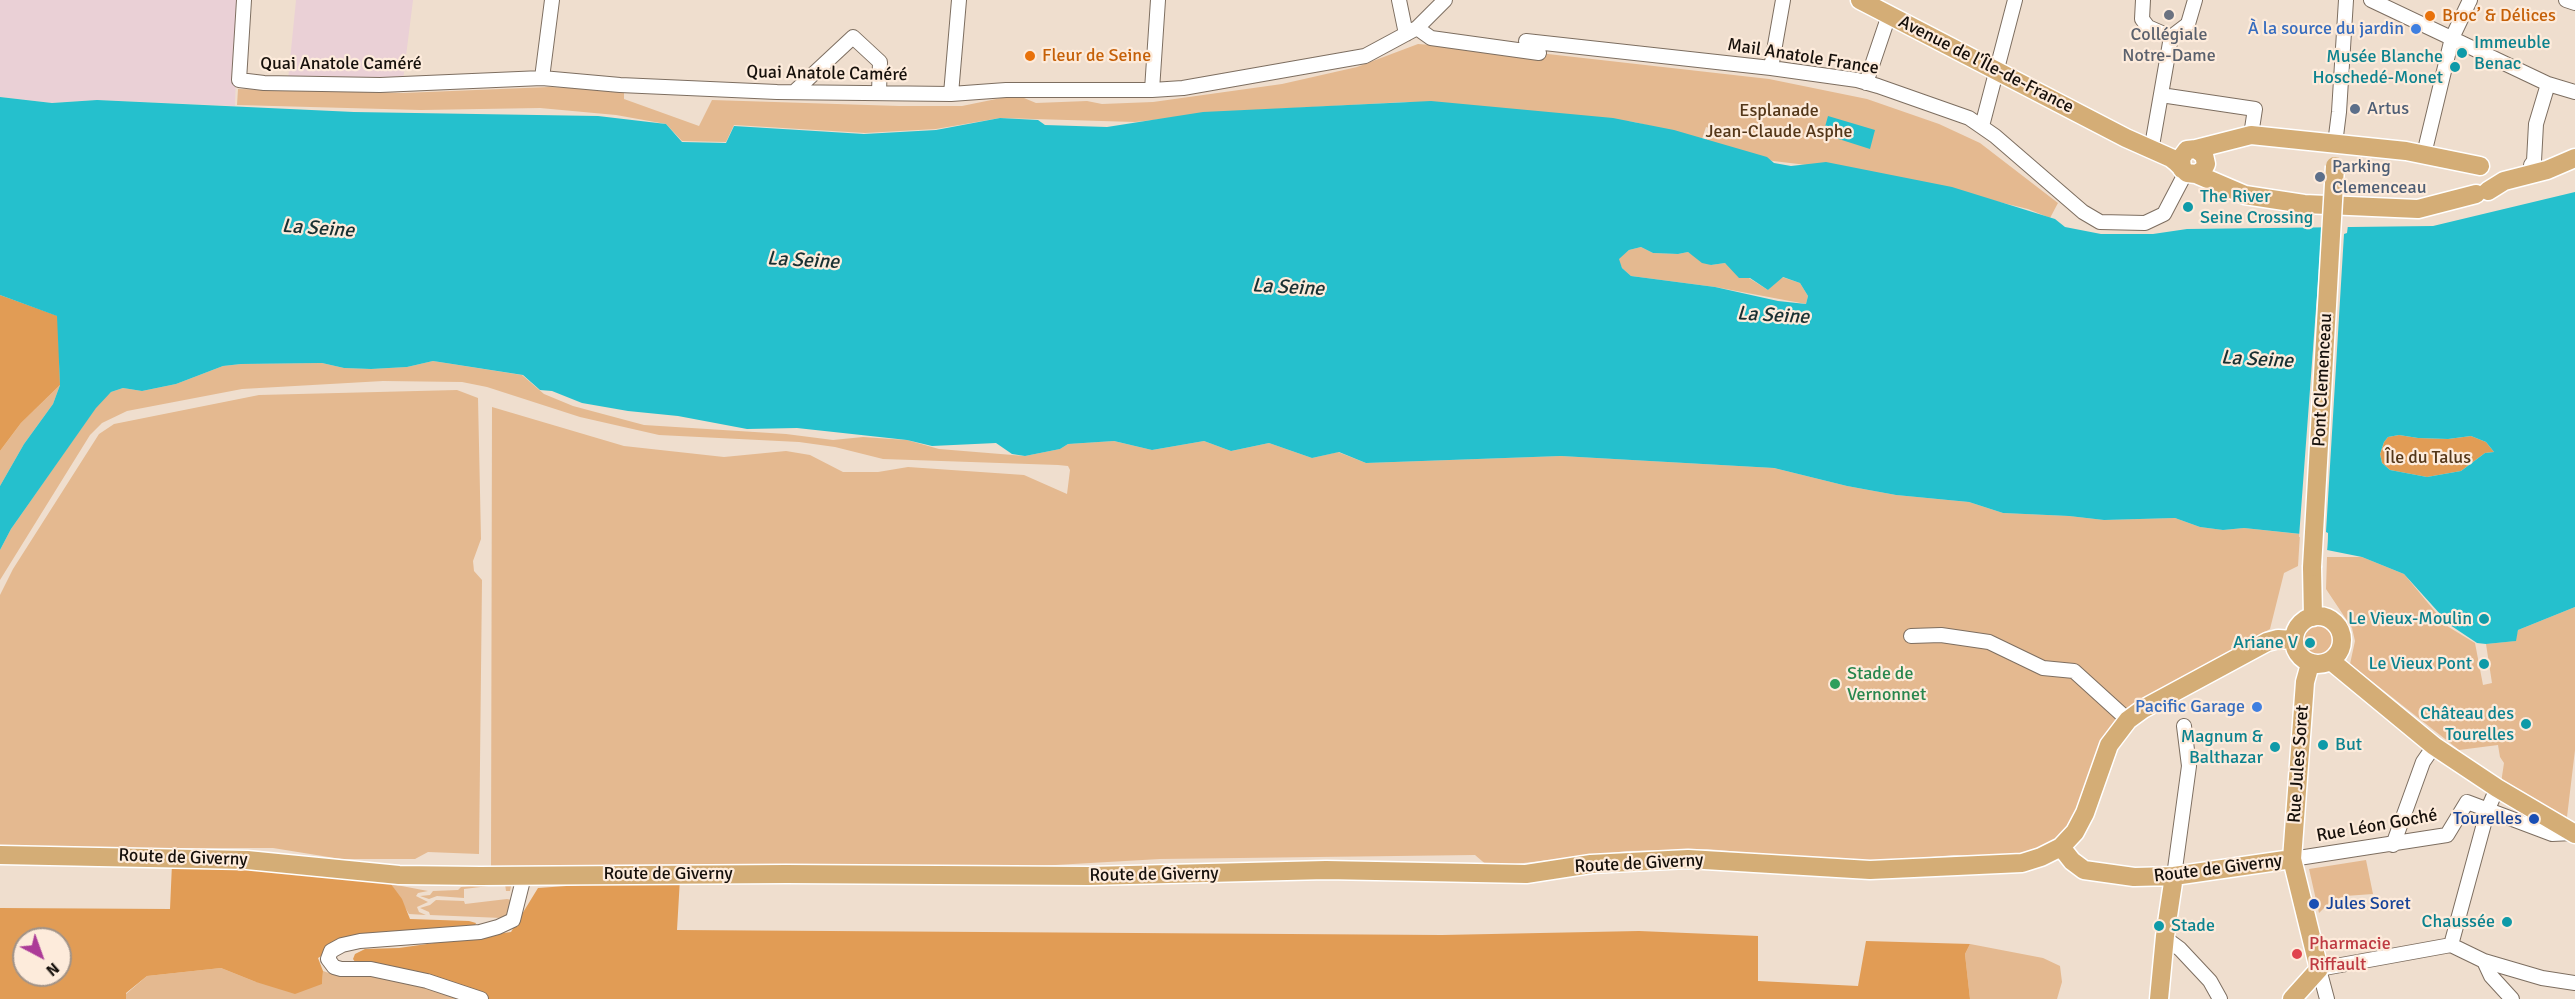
<!DOCTYPE html>
<meta charset="utf-8">
<style>
body{margin:0}
#map{position:relative;width:2575px;height:999px;overflow:hidden;background:#efdece;font-family:Signika,sans-serif}
canvas{display:block}
.north{position:absolute;left:12px;top:927px;width:60px;height:60px;box-sizing:border-box;background:#fdebdb;border:2px solid #a19388;border-radius:50%;rotate:139deg;font-size:16px;font-weight:700;line-height:24px;text-align:center;color:#16100b}
.north::after{content:'';display:block;margin:auto;width:21px;height:27px;background:#ac3b97;clip-path:polygon(50% 0,100% 100%,50% 72%,0 100%)}
</style>
<div id="map">
<canvas width="2575" height="999"></canvas>
<div class="north">N</div>
</div>
<script>
const ctx = document.querySelector('canvas').getContext('2d');
ctx.lineJoin = 'round';
function fill(path, color) { ctx.fillStyle = color; ctx.fill(path, 'evenodd'); }
const toPath = rows => new Path2D(rows.map(r => 'M' + r).join(''));
function strokePath(path, color, width, dash) { ctx.strokeStyle = color; ctx.lineWidth = width; ctx.lineCap = dash ? 'butt' : 'round'; ctx.setLineDash(dash || []); ctx.stroke(path); }
function drawText(font, color, halo, rows, align = 'center') {
  ctx.font = font + ' Signika,sans-serif'; ctx.lineWidth = 4.5; ctx.setLineDash([]); ctx.textBaseline = 'middle'; ctx.strokeStyle = halo; ctx.fillStyle = color; for (const [text, x, y, turn = 0] of rows) {
    ctx.save(); ctx.translate(x, y); ctx.rotate((+turn || 0) * Math.PI / 180); ctx.textAlign = isNaN(turn) ? turn : align; if (halo) ctx.strokeText(text, 0, 0); ctx.fillText(text, 0, 0); ctx.restore();
  }
}
fill(toPath([
 [0,0,238,0,235,106,97,100,52,103,0,97],
 [296,0,413,0,403,80,405,91,287,90]
]), '#ead0d6');
fill(toPath([
 [1418,44,1539,53,1769,79,1867,99,1939,124,1980,143,2058,203,2050,218,2028,209,1883,174,1773,161,1705,143,1709,128,1706,127,1702,139,1634,122,1406,102,1239,111,1135,122,1000,118,936,129,865,133,734,125,726,142,682,141,666,124,616,115,540,108,421,110,237,105,238,89,403,93,549,87,624,90,624,99,699,126,712,100,899,106,962,106,1006,97,1024,98,1036,103,1087,101,1102,104,1153,102,1282,84,1357,67],
 [1641,247,1653,253,1678,254,1688,252,1711,265,1725,263,1768,290,1782,277,1800,283,1808,296,1806,304,1715,287,1631,276,1622,268,1618,259,1629,250],
 [433,361,522,375,544,394,573,406,644,425,786,434,833,440,863,437,907,440,939,449,1025,456,1060,449,1068,444,1114,441,1152,450,1204,441,1231,451,1269,443,1312,458,1338,452,1366,463,1561,456,1774,468,1847,486,1896,495,1969,502,2003,513,2069,516,2104,520,2175,518,2200,527,2223,530,2244,528,2300,534,2298,566,2284,573,2270,629,2138,704,2078,811,2062,836,2036,851,2011,857,1954,855,1863,863,1707,849,1627,851,1489,867,1475,855,1160,859,1038,866,705,864,491,866,492,407,624,446,724,457,786,451,810,455,843,472,878,472,908,467,1024,475,1067,494,1070,470,1068,466,1058,465,883,459,835,447,799,442,659,435,580,417,487,387,462,382,383,381,242,389,127,411,102,423,90,435,0,580,0,550,11,529,101,400,111,392,123,388,142,391,176,384,223,366,241,364,322,363,344,368,371,369,407,367],
 [60,385,53,404,24,444,0,486,0,451,21,423],
 [457,390,478,398,481,539,473,561,474,571,482,580,479,854,428,852,415,859,341,859,273,848,0,848,0,595,13,569,99,434,114,424,259,395],
 [2327,557,2362,557,2404,574,2447,626,2475,643,2483,685,2492,683,2486,644,2515,641,2518,630,2575,607,2575,750,2567,817,2501,783,2504,763,2500,757,2498,745,2459,750,2350,664,2355,641,2352,628,2326,589],
 '2300 640a18 18 0 1 1 36 0a18 18 0 1 1-36 0Z',
 [2366,860,2373,894,2345,896,2330,902,2319,913,2309,869],
 [507,882,511,886,510,891,506,891,505,884,464,889,464,898,437,896,429,899,420,896,430,895,433,891,458,890,461,887],
 [391,884,428,891,418,893,416,896,428,902,417,907,419,912,426,915,409,914],
 [507,899,512,900,510,914,502,918,430,915,429,912,420,908,430,905,436,900,464,901,465,904],
 [1970,944,2043,958,2060,966,2062,982,2057,999,1970,999,1965,954],
 [221,968,256,982,322,984,323,971,332,974,357,974,423,986,444,994,468,999,126,999,126,994,147,976]
]), '#e4b990');
fill(toPath([
 [0,295,58,316,60,385,21,423,0,451],
 [2399,435,2418,438,2448,439,2471,436,2486,442,2494,452,2485,453,2461,471,2427,477,2390,470,2382,463,2380,454,2384,442,2388,437],
 [172,864,338,877,391,884,402,899,410,919,469,921,476,923,473,930,347,941,318,958,323,971,322,984,295,994,256,982,221,968,147,976,126,993,126,999,0,999,0,908,170,909],
 [24,939,60,939,60,975,24,975],
 [680,878,677,930,1442,935,1639,931,1758,936,1758,981,1858,986,1866,941,1970,944,1965,954,1970,999,488,999,424,978,358,966,353,959,355,954,365,949,399,948,511,932,538,888]
]), '#e19c55');
fill(toPath([
 [0,97,52,103,97,100,354,112,598,116,666,124,682,142,726,143,734,126,864,134,936,130,1000,118,1038,120,1045,125,1107,127,1203,112,1431,101,1613,118,1674,130,1767,157,1774,163,1791,166,1826,162,1952,187,2055,219,2065,227,2101,234,2153,234,2187,229,2433,226,2575,192,2575,607,2518,630,2516,641,2486,644,2477,643,2450,625,2404,574,2362,557,2327,550,2328,533,2301,534,2244,528,2223,530,2200,527,2175,518,2104,520,2069,516,2003,513,1969,502,1896,495,1847,486,1774,468,1561,456,1366,463,1339,452,1312,458,1269,443,1231,451,1204,441,1152,450,1114,441,1068,444,1060,449,1025,456,1012,454,996,443,932,446,907,440,797,428,747,429,678,416,628,411,582,403,552,391,540,390,523,375,433,361,407,367,371,369,344,368,322,363,241,364,223,366,176,384,142,391,123,388,111,392,96,408,11,529,0,550,0,486,24,444,53,404,60,385,57,316,0,295],
 [1641,247,1653,253,1678,254,1688,252,1702,263,1711,265,1725,263,1739,278,1750,278,1768,290,1783,277,1800,283,1808,296,1806,304,1778,301,1715,287,1631,276,1622,268,1619,259,1629,250],
 [2399,435,2418,438,2448,439,2471,436,2486,442,2494,452,2485,453,2461,471,2427,477,2390,470,2382,463,2380,454,2384,442,2388,437],
 [1828,116,1875,130,1870,149,1823,134]
]), '#25c0cd');
fill(toPath([
 [2319,225,2348,225,2347,233,2344,234,2326,532,2328,533,2327,553,2324,550,2325,536,2299,537,2322,228]
]), '#efdece');
const minor = toPath([
 [244,0,239,80,264,83,380,85,542,78,620,85,777,92,951,94,1006,90,1152,90,1183,88,1365,56,1417,28,1445,0],
 [1399,0,1406,34],
 [2143,0,2142,19,2148,27,2171,37],
 [2371,0,2548,84,2575,92],
 [2566,0,2575,3],
 [1417,28,1431,38,1539,53,1526,41,1771,68,1857,80,1878,86,1969,118,1995,136,2083,212,2100,222,2145,223,2164,214,2186,172],
 [2171,37,2188,24,2195,0],
 [1771,68,1783,0],
 [542,78,552,0],
 [1866,83,1889,15],
 [1152,90,1158,0],
 [794,92,853,37,880,62,879,92],
 [951,94,959,0],
 [2161,95,2255,109,2251,135],
 [1982,126,2015,0],
 [2153,140,2171,37],
 [2335,144,2339,112,2346,0],
 [2424,154,2452,38,2470,0],
 [2531,165,2534,161,2536,124,2548,84],
 [1911,636,1941,635,1989,642,2043,668,2074,671,2128,720],
 [2393,845,2423,762,2434,746],
 [2292,859,2447,835,2467,802,2552,834,2573,833],
 [2174,876,2189,766,2184,726],
 [2165,938,2180,949,2210,981,2220,999],
 [2451,945,2488,809,2497,788],
 [2484,961,2491,976,2512,999],
 [481,999,427,981,371,969,341,969,334,967,328,959,331,951,342,945,360,941,480,932,498,927,513,920,524,876],
 [2327,999,2319,969,2451,945,2484,961,2542,978,2575,983]
]);
const major = toPath([
 [1860,0,2126,138,2171,158,2176,162,2187,173,2196,174,2203,170,2206,164,2204,155,2196,149,2187,150,2181,158,2182,169],
 [2196,149,2251,135,2406,151,2480,166],
 [2196,174,2245,195,2304,204,2418,209,2476,194],
 [2488,191,2504,181,2547,170,2575,158],
 [2312,567,2313,617],
 '2294 640a24 24 0 1 1 48 0a24 24 0 1 1-48 0Z',
 [2331,661,2434,746,2497,788,2575,834],
 [2061,847,2072,861,2084,870,2134,877,2174,876,2292,859],
 [0,855,247,860,399,875,480,876,786,874,1090,876,1326,870,1526,874,1591,864,1688,859,1870,870,2022,863,2041,857,2061,847,2075,832,2085,813,2109,745,2128,720,2143,709,2267,642,2278,639,2293,640],
 [2159,999,2165,936,2174,876],
 [2292,999,2319,969,2292,859,2305,682,2310,664]
]);
strokePath(minor, '#7d6e60', 16);
strokePath(major, '#fff', 21);
strokePath(minor, '#fff', 14);
strokePath(major, '#d4ad76', 18);
const majorBridge = toPath([
 [2312,567,2335,166]
]);
strokePath(majorBridge, '#fff', 21, []);
strokePath(majorBridge, '#d4ad76', 18);
for (const [x, y, r, color] of [
 [2169,15,6,"#6b7280"],
 [2430,16,6,"#e8710a"],
 [2416,29,6,"#3f7fe0"],
 [2462,53,6,"#0f9aa8"],
 [1030,56,6,"#e8710a"],
 [2455,67,6,"#0f9aa8"],
 [2355,109,6,"#5c6f8a"],
 [2320,177,6,"#5c6f8a"],
 [2188,207,6,"#0f9aa8"],
 [2484,619,6,"#0f9aa8"],
 [2310,643,6,"#0f9aa8"],
 [2484,664,6,"#0f9aa8"],
 [1835,684,6,"#2e9e5b"],
 [2257,707,6,"#3f7fe0"],
 [2526,724,6,"#0f9aa8"],
 [2323,745,6,"#0f9aa8"],
 [2275,747,6,"#0f9aa8"],
 [2534,819,6,"#1a4fb4"],
 [2314,904,6,"#1a4fb4"],
 [2507,922,6,"#0f9aa8"],
 [2159,926,6,"#0f9aa8"],
 [2297,954,6,"#e0444e"]
]) { const dot = new Path2D(); dot.arc(x, y, r, 0, 2 * Math.PI); ctx.fillStyle = color; ctx.fill(dot); strokePath(dot, '#fdebdb', 2); }
drawText('18px', '#c56008', '#fdebdb', [
 ["Broc’ & Délices",2442,16],
 ["Fleur de Seine",1042,56]
], 'left');
drawText('18px', '#366cbe', '#fdebdb', [
 ["À la source du jardin",2404,29],
 ["Pacific Garage",2245,707]
], 'right');
drawText('18px', '#5b616d', '#fdebdb', [
 ["Collégiale",2169,35],
 ["Notre-Dame",2169,56]
]);
drawText('18px', '#0d838f', '#fdebdb', [
 ["Immeuble",2474,43,"left"],
 ["Benac",2474,64,"left"],
 ["Musée Blanche",2443,57],
 ["Hoschedé-Monet",2443,78],
 ["The River",2200,197,"left"],
 ["Seine Crossing",2200,218,"left"],
 ["Le Vieux-Moulin",2472,619],
 ["Ariane V",2298,643],
 ["Le Vieux Pont",2472,664],
 ["Château des",2514,714],
 ["Tourelles",2514,735],
 ["Magnum &",2263,737],
 ["Balthazar",2263,758],
 ["But",2335,745,"left"],
 ["Chaussée",2495,922],
 ["Stade",2171,926,"left"]
], 'right');
drawText('18px', '#16100b', '#fdebdb', [
 ["Mail Anatole France",1803,57,9],
 ["Quai Anatole Caméré",341,64],
 ["Avenue de l'Île-de-France",1986,65,27],
 ["Quai Anatole Caméré",827,74,1],
 ["Pont Clemenceau",2323,380,-87],
 ["Rue Jules Soret",2299,764,-86],
 ["Rue Léon Goché",2377,826,-10],
 ["Route de Giverny",183,858,2],
 ["Route de Giverny",1639,864,-3],
 ["Route de Giverny",2218,869,-7],
 ["Route de Giverny",668,874],
 ["Route de Giverny",1154,875,-1]
]);
drawText('18px', '#4e5e75', '#fdebdb', [
 ["Artus",2367,109],
 ["Parking",2332,167],
 ["Clemenceau",2332,188]
], 'left');
drawText('18px', '#543719', '#fdebdb', [
 ["Esplanade",1779,111],
 ["Jean-Claude Asphe",1779,132],
 ["Île du Talus",2428,458]
]);
drawText('18px', '#27864d', '#fdebdb', [
 ["Stade de",1847,674],
 ["Vernonnet",1847,695]
], 'left');
drawText('18px', '#164399', '#fdebdb', [
 ["Tourelles",2522,819],
 ["Jules Soret",2326,904,"left"]
], 'right');
drawText('18px', '#be3a42', '#fdebdb', [
 ["Pharmacie",2309,944],
 ["Riffault",2309,965]
], 'left');
drawText('italic 20px', '#183032', '#fdebdb', [
 ["La Seine",318,229,4],
 ["La Seine",803,261,3],
 ["La Seine",1288,288,3],
 ["La Seine",1773,316,3],
 ["La Seine",2257,360,3]
]);
</script>
